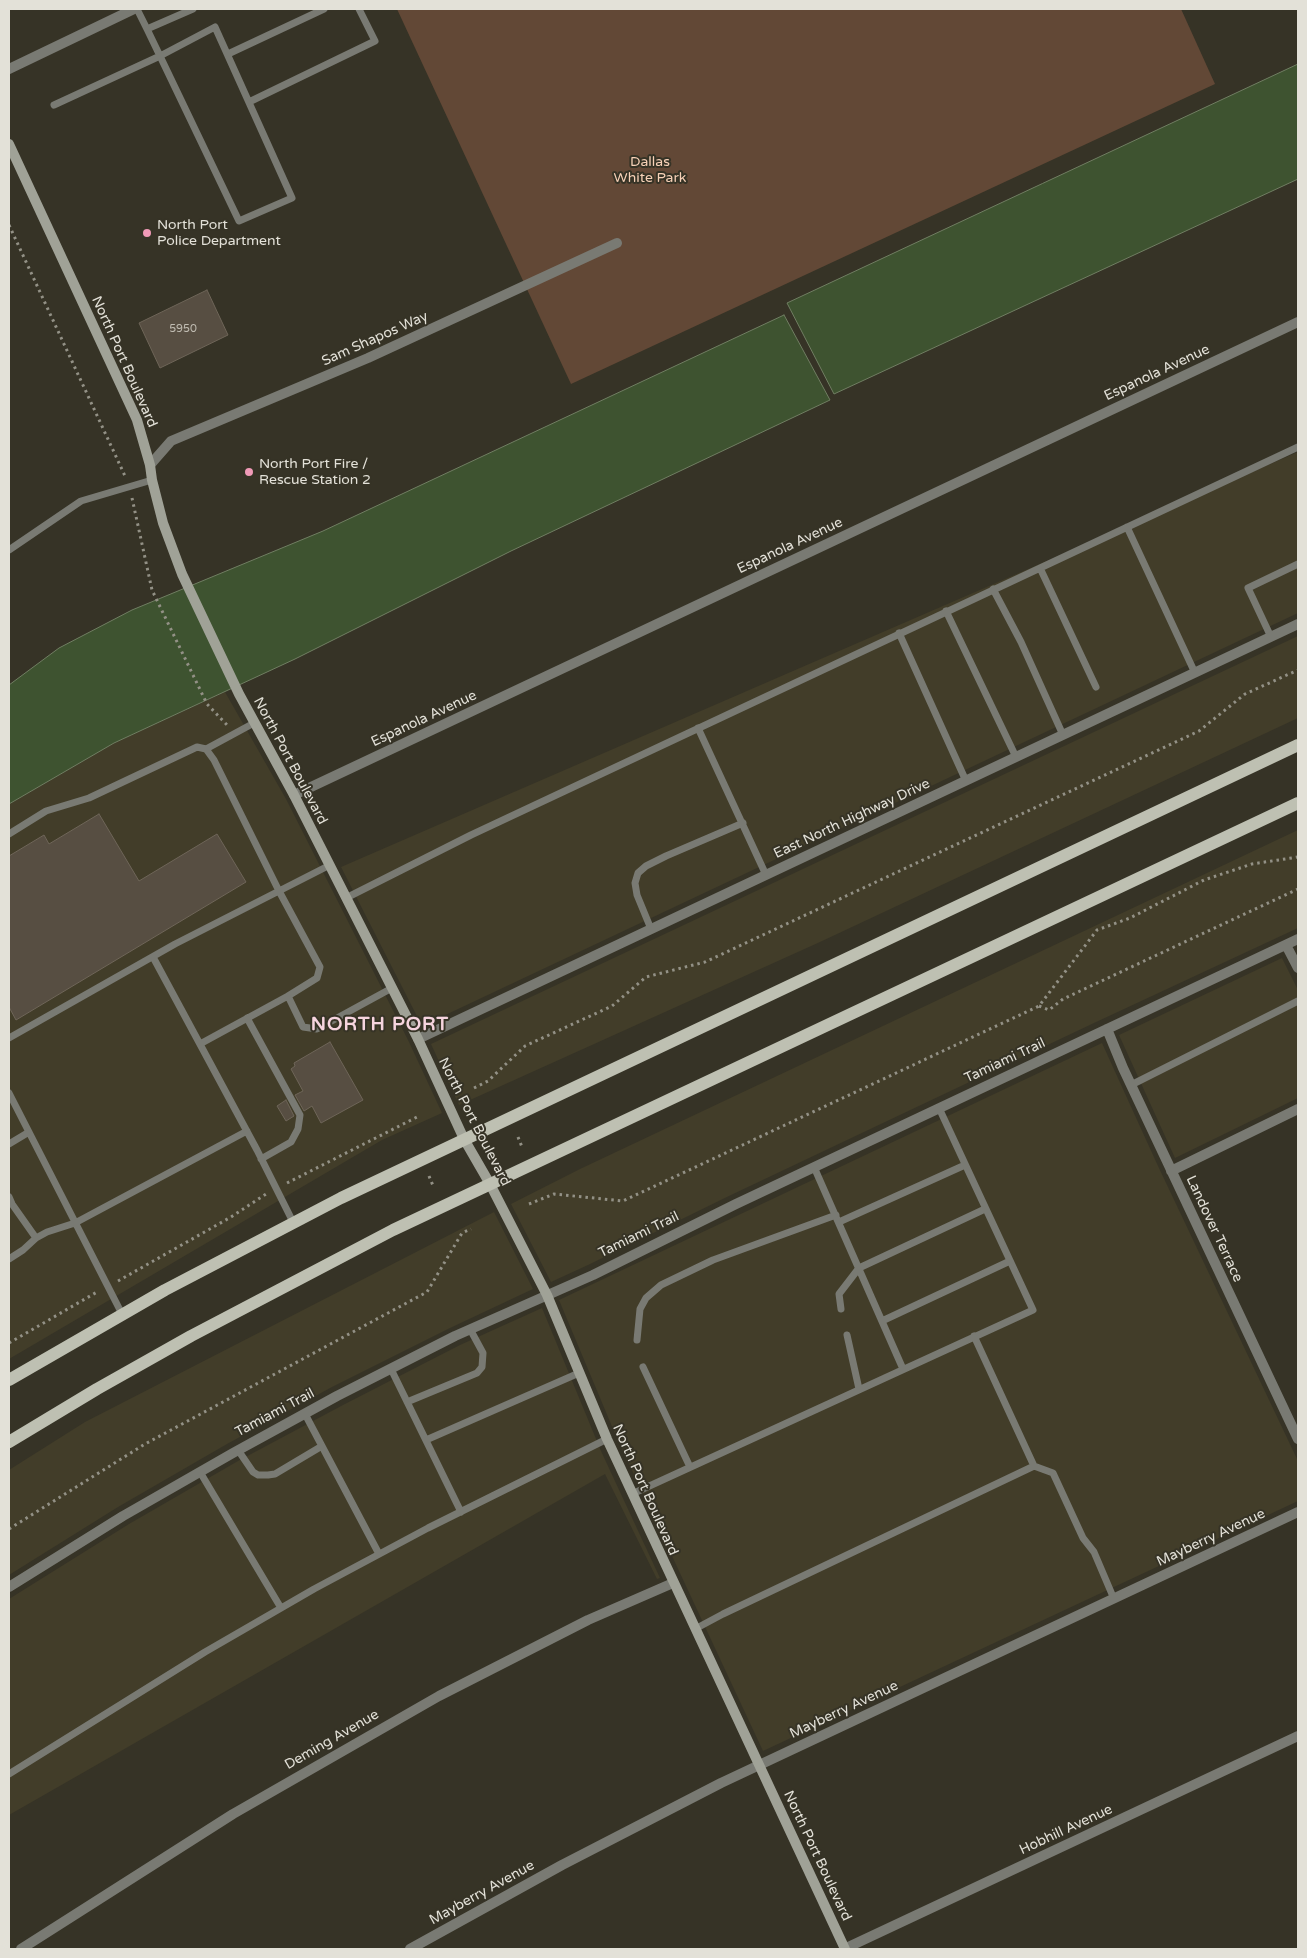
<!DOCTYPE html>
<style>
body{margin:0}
#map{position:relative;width:1307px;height:1958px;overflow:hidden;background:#363326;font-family:"Varela Round",sans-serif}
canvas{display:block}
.frame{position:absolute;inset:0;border:10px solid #e3e1d8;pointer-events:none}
</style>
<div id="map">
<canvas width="1307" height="1958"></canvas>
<div class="frame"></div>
</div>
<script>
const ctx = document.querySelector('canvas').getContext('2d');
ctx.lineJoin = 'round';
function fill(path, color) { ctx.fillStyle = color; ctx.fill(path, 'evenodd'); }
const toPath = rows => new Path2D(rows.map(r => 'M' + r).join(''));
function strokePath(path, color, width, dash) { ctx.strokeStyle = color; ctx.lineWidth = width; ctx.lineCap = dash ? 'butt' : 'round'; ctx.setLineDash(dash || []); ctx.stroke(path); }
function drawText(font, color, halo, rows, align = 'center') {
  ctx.font = font + ' "Varela Round",sans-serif'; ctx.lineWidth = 4; ctx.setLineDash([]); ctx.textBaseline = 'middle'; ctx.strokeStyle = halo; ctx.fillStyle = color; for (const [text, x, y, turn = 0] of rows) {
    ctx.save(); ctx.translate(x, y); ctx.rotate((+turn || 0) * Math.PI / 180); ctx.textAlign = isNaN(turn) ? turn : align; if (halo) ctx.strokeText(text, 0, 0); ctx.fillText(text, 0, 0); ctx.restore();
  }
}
fill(toPath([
 [1298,452,1298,613,422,1026,341,867],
 [1298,636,1298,718,820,942,459,1105,431,1044],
 [225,692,286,799,409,1042,442,1113,382,1140,9,1359,9,804,114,743],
 [1298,830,1298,928,1094,1023,731,1195,588,1265,551,1282,511,1204,580,1169],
 [1282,958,1298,990,1298,1098,1175,1158,1119,1035],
 [1102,1043,1158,1166,1298,1461,1298,1501,763,1751,616,1436,559,1300],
 [494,1212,533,1289,450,1328,332,1387,227,1444,118,1507,9,1575,9,1470,85,1422],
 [542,1308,601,1451,660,1578,657,1579,605,1474,9,1815,9,1599,129,1524,238,1461,343,1405,460,1345]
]), '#423d29');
fill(toPath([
 [397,9,1181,9,1215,84,571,384]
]), '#624836');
const water = toPath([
 [1298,64,1298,179,834,394,787,303,1298,64],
 [784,315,830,400,511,551,295,659,114,743,9,804,9,685,59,648,132,610,323,531,784,315]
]);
fill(water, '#3e5330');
strokePath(water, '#707e62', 1);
const building = toPath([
 [207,290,228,335,160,368,139,323,207,290],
 [99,814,139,881,217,834,246,882,16,1020,9,1007,9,856,44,835,49,844,99,814],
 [330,1042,363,1100,321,1123,312,1106,304,1111,295,1095,303,1091,291,1069,295,1066,294,1063,330,1042],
 [286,1100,294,1116,286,1121,277,1106,286,1100]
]);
fill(building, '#574e42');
strokePath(building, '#6e6558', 1);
strokePath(toPath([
 [9,225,125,476],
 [132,498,152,590,207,704,227,725],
 [1039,1006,1049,1010,1063,999,1298,889],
 [474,1088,488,1081,525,1046,612,1006,646,977,705,962,1199,731,1245,694,1298,670],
 [518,1137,522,1147],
 [429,1176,434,1188],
 [287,1183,419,1116],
 [529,1204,554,1194,623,1201,1039,1006,1097,930,1130,918,1204,880,1252,864,1298,857],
 [118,1281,231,1217,266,1194],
 [9,1343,97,1292],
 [9,1529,145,1444,427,1292,462,1233,471,1229]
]), '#939186', 3, [2.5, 4]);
strokePath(toPath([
 [147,29,193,9],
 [228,54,324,9],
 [249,102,375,41,359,9],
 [54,105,160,56,215,27,292,198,239,221,160,56,147,29,137,9],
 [1127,527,1195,673],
 [9,550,81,501,152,480],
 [1040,568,1096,687],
 [993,589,1021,642,1063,735],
 [946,611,1016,757],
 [899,633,966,781],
 [1271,637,1248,588,1298,564],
 [698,728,766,875],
 [206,749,254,723],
 [9,834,46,811,89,798,197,747,206,749,214,760,279,891,320,967,317,978,288,996],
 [346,898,471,835,1298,447],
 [651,929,637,895,635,883,638,873,646,866,666,856,743,823],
 [153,957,257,1150,293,1222],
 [247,1018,300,1115,298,1129,291,1142,261,1159],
 [9,1038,175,944,330,865],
 [200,1044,288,996,303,1027,317,1029,392,988],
 [1131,1085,1298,1001],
 [9,1093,122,1314],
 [9,1144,29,1132],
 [814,1167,903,1369],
 [9,1197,12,1204,36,1238],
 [839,1222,965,1165],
 [9,1259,23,1250,36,1238,47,1232,75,1223,247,1131],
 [841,1309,839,1294,859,1268,985,1209],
 [882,1321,1010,1261],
 [847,1335,859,1389],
 [637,1340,640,1309,646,1298,661,1285,713,1260,836,1215],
 [643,1367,690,1467],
 [391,1369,461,1512],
 [407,1402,477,1373,482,1367,483,1353,470,1329],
 [305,1414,379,1554],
 [426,1440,579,1373],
 [238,1450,253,1472,258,1475,268,1475,275,1474,322,1446],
 [1034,1466,1053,1473,1083,1538,1094,1552,1114,1599],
 [200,1472,281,1608],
 [632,1494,1033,1310,939,1108],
 [695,1629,723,1614,1034,1466,974,1336],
 [9,1774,205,1652,314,1589,428,1528,607,1439]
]), '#797a73', 7);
strokePath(toPath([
 [9,69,134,9],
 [150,465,171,441,368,358,617,243],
 [294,795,1298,322],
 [1286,945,1298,968],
 [1107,1029,1123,1068,1298,1439],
 [418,1039,1298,624],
 [1171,1171,1298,1109],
 [9,1587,123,1516,233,1453,337,1396,455,1336,593,1275,736,1204,1298,939],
 [21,1949,233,1814,439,1696,588,1620,673,1583],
 [410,1949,562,1865,721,1783,1298,1512],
 [844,1949,1298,1736]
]), '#797a73', 10);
strokePath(toPath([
 [9,144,137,420,150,465,152,480,163,523,182,574,239,694,294,795,418,1039,464,1139,490,1184,547,1295,607,1439,845,1949]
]), '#a0a297', 10);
strokePath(toPath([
 [9,1380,165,1290,341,1198,1298,745],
 [9,1442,97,1389,191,1336,393,1230,1298,803]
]), '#bec0b2', 12);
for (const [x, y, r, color] of [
 [147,233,5,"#f09ab7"],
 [249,472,5,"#f09ab7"]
]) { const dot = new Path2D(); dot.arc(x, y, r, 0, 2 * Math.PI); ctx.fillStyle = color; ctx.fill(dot); strokePath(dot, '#363326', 2); }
drawText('11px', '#c0bcb2', null, [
 ["5950",183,329]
]);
drawText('14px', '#f7d1b7', '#363326', [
 ["Dallas",650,162],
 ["White Park",650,178]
]);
drawText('14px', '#e3e1d8', '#363326', [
 ["North Port",157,225],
 ["Police Department",157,241],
 ["North Port Fire /",259,464],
 ["Rescue Station 2",259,480]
], 'left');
drawText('14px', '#e3e1d8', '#363326', [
 ["Sam Shapos Way",375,339,-24],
 ["North Port Boulevard",124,362,66],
 ["Espanola Avenue",1157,373,-25],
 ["Espanola Avenue",790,546,-25],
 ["Espanola Avenue",424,719,-25],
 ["North Port Boulevard",290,761,62],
 ["East North Highway Drive",852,819,-25],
 ["Tamiami Trail",1005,1061,-25],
 ["North Port Boulevard",474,1122,63],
 ["Landover Terrace",1214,1229,65],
 ["Tamiami Trail",639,1235,-26],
 ["Tamiami Trail",275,1413,-28],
 ["North Port Boulevard",645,1490,66],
 ["Mayberry Avenue",1211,1538,-25],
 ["Mayberry Avenue",844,1710,-25],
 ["Deming Avenue",332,1740,-30],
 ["Hobhill Avenue",1066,1830,-25],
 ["North Port Boulevard",817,1856,65],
 ["Mayberry Avenue",482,1893,-29]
]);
ctx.letterSpacing = '1px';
drawText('bold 19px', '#f6d4de', '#363326', [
 ["NORTH PORT",380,1025]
]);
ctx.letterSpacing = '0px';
</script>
